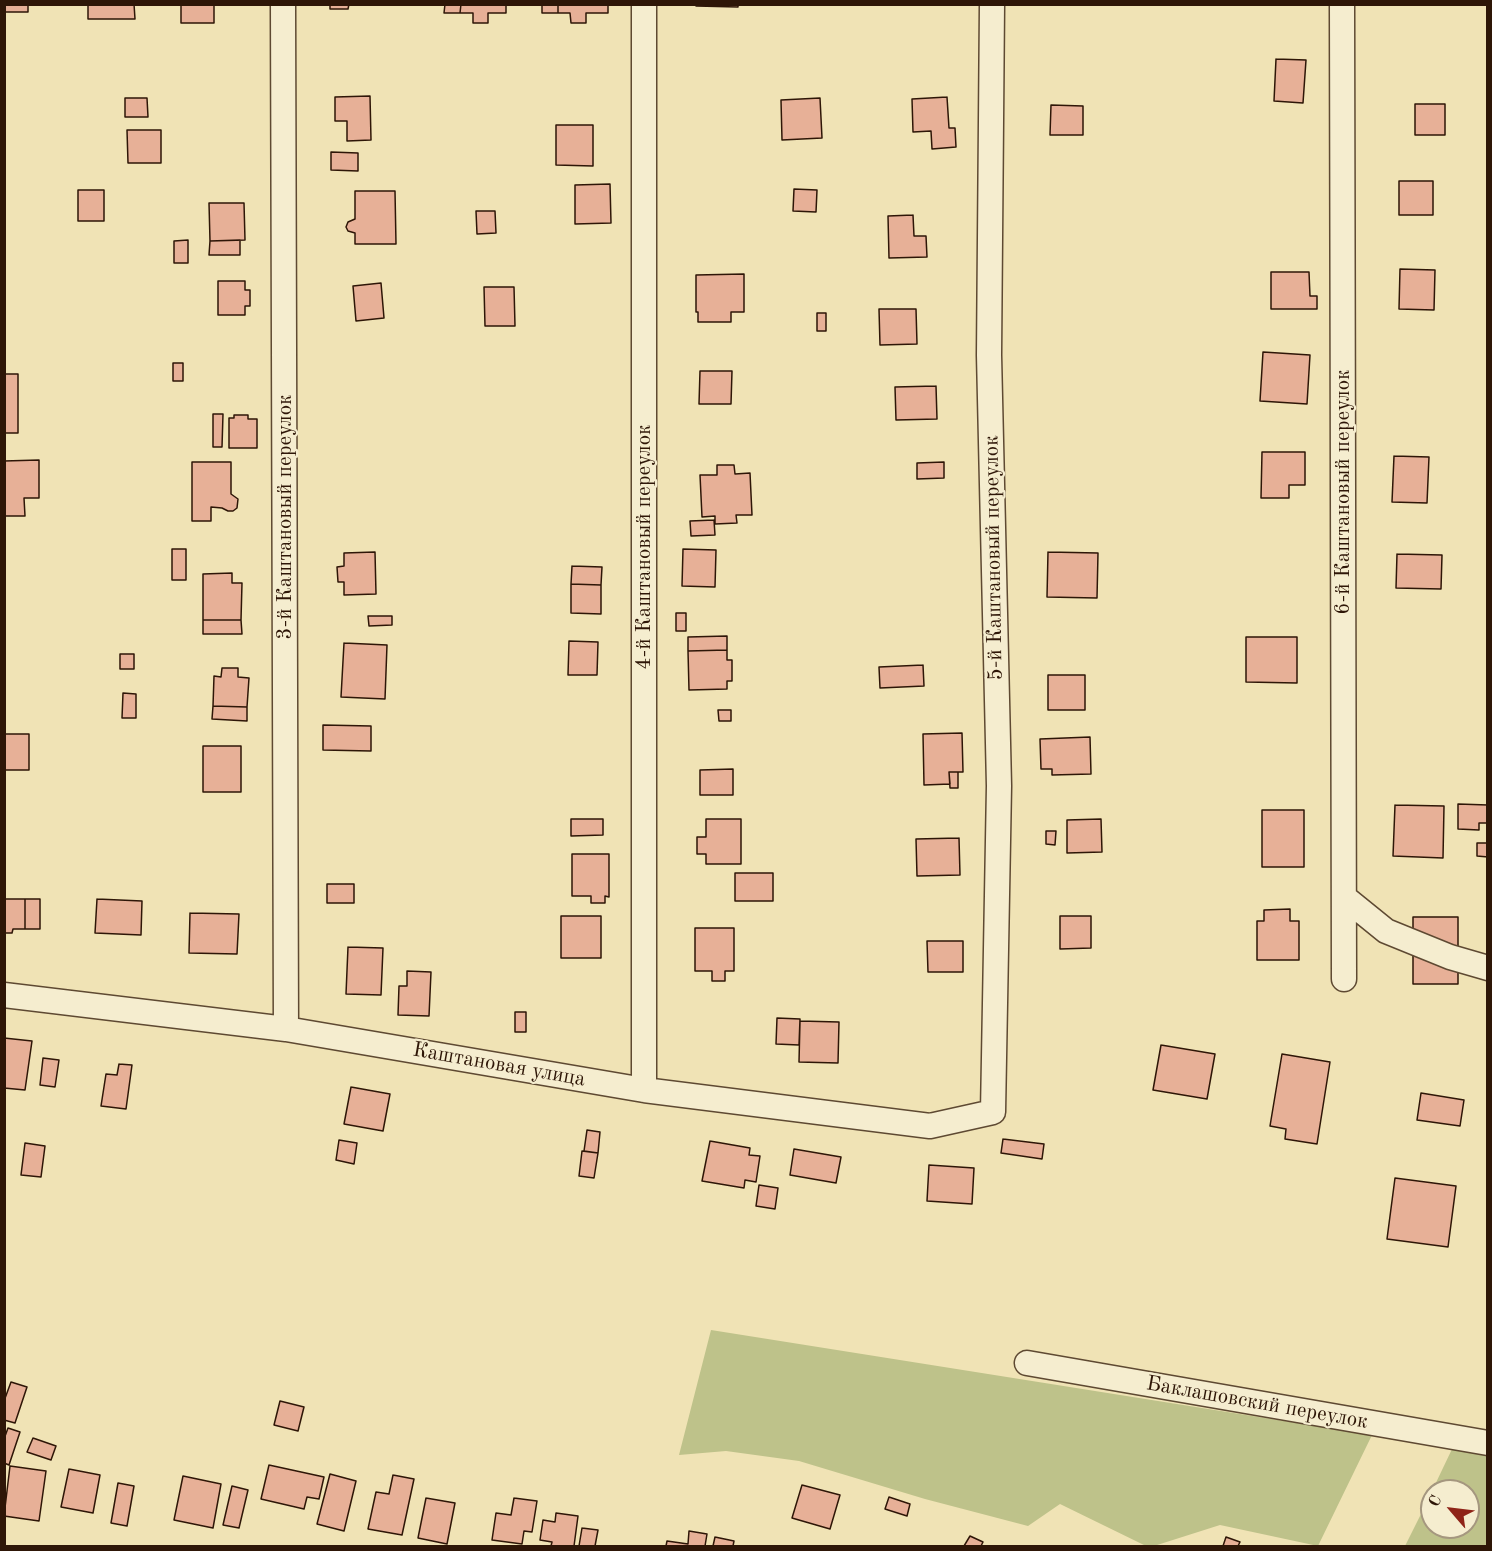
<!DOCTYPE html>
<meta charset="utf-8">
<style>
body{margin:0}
#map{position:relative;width:1492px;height:1551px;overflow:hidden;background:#f0e3b5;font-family:"Old Standard TT",serif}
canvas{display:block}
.frame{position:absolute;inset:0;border:6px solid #2e1607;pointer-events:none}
.north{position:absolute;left:1420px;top:1479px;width:60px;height:60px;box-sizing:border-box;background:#f5edcf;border:2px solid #a5977f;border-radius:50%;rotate:298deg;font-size:16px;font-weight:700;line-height:24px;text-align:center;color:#2e1607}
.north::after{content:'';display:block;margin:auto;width:21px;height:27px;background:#8f2418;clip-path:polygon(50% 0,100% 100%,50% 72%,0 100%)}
</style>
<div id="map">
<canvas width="1492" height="1551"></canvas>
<div class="frame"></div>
<div class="north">С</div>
</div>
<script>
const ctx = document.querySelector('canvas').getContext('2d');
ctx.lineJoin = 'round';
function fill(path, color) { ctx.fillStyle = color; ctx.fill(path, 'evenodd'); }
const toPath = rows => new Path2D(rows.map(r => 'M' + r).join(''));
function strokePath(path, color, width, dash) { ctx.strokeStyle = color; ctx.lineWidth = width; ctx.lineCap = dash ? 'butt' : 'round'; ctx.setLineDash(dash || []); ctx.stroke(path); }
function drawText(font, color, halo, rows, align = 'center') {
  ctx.font = font + ' "Old Standard TT",serif'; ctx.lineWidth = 4.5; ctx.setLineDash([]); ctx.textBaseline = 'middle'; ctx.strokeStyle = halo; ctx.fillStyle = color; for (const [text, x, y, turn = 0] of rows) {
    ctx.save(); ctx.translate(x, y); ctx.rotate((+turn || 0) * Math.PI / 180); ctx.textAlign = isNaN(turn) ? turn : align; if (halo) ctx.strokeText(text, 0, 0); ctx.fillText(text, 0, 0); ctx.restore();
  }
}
fill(toPath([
 [711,1330,1372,1435,1318,1546,1220,1525,1154,1546,1146,1546,1060,1504,1028,1526,925,1499,799,1461,726,1451,679,1455],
 [1453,1447,1487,1453,1487,1546,1405,1546,1432,1492,1432,1527,1468,1527,1468,1491,1432,1491]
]), '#bec28a');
const building = toPath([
 [4,4,28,4,28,12,4,12,4,4],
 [88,4,134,4,135,19,88,19,88,4],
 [181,4,214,4,214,23,181,23,181,4],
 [330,4,349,4,348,9,330,9,330,4],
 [445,4,461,4,460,13,444,13,445,4],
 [461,4,506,4,506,13,488,13,488,23,473,23,473,13,460,13,461,4],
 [542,4,558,4,558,13,542,13,542,4],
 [558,4,608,4,608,13,586,13,586,23,571,23,570,13,558,13,558,4],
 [696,4,738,4,738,7,696,6,696,4],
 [1276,59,1306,60,1303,103,1274,101,1276,59],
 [370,96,371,140,347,141,347,121,335,121,335,97,370,96],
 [947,97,949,128,955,128,956,147,932,149,931,131,913,132,912,99,947,97],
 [125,98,147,98,148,117,125,117,125,98],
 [820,98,822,138,782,140,781,100,820,98],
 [1415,104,1445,104,1445,135,1415,135,1415,104],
 [1051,105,1083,106,1083,135,1050,135,1051,105],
 [556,125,593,125,593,166,556,165,556,125],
 [127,130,161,130,161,163,128,163,127,130],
 [331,152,358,153,358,171,331,170,331,152],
 [1399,181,1433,181,1433,215,1399,215,1399,181],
 [610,184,611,223,575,224,575,185,610,184],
 [794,189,817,190,816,212,793,211,794,189],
 [78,190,104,190,104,221,78,221,78,190],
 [355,191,395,191,396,244,355,244,355,233,348,231,346,227,348,222,355,219,355,191],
 [209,203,244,203,245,240,210,241,209,203],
 [476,211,495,211,496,233,477,234,476,211],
 [913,215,914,236,926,236,927,257,889,258,888,216,913,215],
 [188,240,188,263,174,263,174,241,188,240],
 [240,240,240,255,209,255,210,241,240,240],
 [1400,269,1435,270,1434,310,1399,309,1400,269],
 [1271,272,1309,272,1310,296,1317,296,1317,309,1271,309,1271,272],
 [744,274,744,312,731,312,731,322,698,322,698,312,696,312,696,275,744,274],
 [218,281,245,281,245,290,250,290,250,306,245,306,245,315,218,315,218,281],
 [381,283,384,318,356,321,353,286,381,283],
 [484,287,514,287,515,326,485,326,484,287],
 [879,309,916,309,917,344,880,345,879,309],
 [817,313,826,313,826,331,817,331,817,313],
 [1263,352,1310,355,1307,404,1260,401,1263,352],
 [173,363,183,363,183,381,173,381,173,363],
 [700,371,732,371,731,404,699,404,700,371],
 [4,374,18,374,18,433,4,433,4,374],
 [936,386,937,419,896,420,895,387,936,386],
 [213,414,223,414,222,447,213,447,213,414],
 [234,415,248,415,248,419,257,419,257,448,229,448,229,418,234,418,234,415],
 [1262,452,1305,452,1305,485,1289,485,1289,498,1261,498,1262,452],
 [1394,456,1429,457,1427,503,1392,502,1394,456],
 [39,460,39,498,24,498,25,516,4,516,4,461,39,460],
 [192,462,231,462,231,494,238,499,237,508,233,511,228,511,222,508,211,507,211,521,192,521,192,462],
 [944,462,944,478,917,479,917,463,944,462],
 [717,465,734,465,735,474,750,473,752,515,736,515,737,523,715,524,715,516,702,517,700,475,717,475,717,465],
 [714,520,715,535,691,536,690,521,714,520],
 [172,549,186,549,186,580,172,580,172,549],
 [683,549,716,550,715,587,682,586,683,549],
 [375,552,376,594,344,595,344,582,338,582,337,567,344,566,344,553,375,552],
 [1048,552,1098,553,1097,598,1047,597,1048,552],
 [1397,554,1442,555,1441,589,1396,588,1397,554],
 [572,566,602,567,601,585,571,584,572,566],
 [232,573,232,583,242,583,241,620,203,620,203,574,232,573],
 [571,584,601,585,601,614,571,613,571,584],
 [676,613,686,613,686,631,676,631,676,613],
 [368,616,392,616,392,625,369,626,368,616],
 [203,620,241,620,242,634,203,634,203,620],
 [727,636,727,650,688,651,688,637,727,636],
 [1246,637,1297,637,1297,683,1246,682,1246,637],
 [569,641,598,642,597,675,568,675,569,641],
 [344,643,387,645,385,699,341,697,344,643],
 [727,650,727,660,732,660,732,681,727,681,727,689,689,690,688,651,727,650],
 [120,654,134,654,134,669,120,669,120,654],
 [923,665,924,686,880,688,879,667,923,665],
 [222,668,238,668,238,677,249,678,247,707,213,706,214,676,221,677,222,668],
 [1048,675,1085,675,1085,710,1048,710,1048,675],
 [123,693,136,694,136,718,122,718,123,693],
 [213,706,247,707,247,721,212,719,213,706],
 [718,710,731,710,731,721,719,721,718,710],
 [323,725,371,726,371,751,323,750,323,725],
 [962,733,963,772,949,772,950,784,924,785,923,734,962,733],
 [4,734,29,734,29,770,4,770,4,734],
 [1090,737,1091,774,1052,775,1052,769,1041,769,1040,739,1090,737],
 [203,746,241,746,241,792,203,792,203,746],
 [733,769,733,795,700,795,700,770,733,769],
 [949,772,958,772,958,788,950,788,949,772],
 [1458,804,1488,805,1488,823,1479,823,1479,830,1458,829,1458,804],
 [1395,805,1444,806,1443,858,1393,856,1395,805],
 [1262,810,1304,810,1304,867,1262,867,1262,810],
 [571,819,603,819,603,835,571,836,571,819],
 [706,819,741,819,741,864,706,864,706,854,697,854,697,837,706,837,706,819],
 [1101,819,1102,852,1067,853,1067,820,1101,819],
 [1046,831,1056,831,1055,845,1046,844,1046,831],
 [959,838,960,875,917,876,916,839,959,838],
 [1477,843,1488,843,1488,857,1477,856,1477,843],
 [572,854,609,854,609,897,605,896,605,903,591,903,591,896,572,896,572,854],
 [735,873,773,873,773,901,735,901,735,873],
 [327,884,354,884,354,903,327,903,327,884],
 [4,899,25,899,25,929,13,929,12,933,4,933,4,899],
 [25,899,40,899,40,929,25,929,25,899],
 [97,899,142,901,141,935,95,933,97,899],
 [1290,909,1290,921,1299,921,1299,960,1257,960,1257,921,1264,921,1264,910,1290,909],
 [190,913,239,914,237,954,189,953,190,913],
 [561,916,601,916,601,958,561,958,561,916],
 [1060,916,1091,916,1091,948,1060,949,1060,916],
 [1413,917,1458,917,1458,984,1413,984,1413,917],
 [695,928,734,928,734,971,725,971,725,981,712,981,712,971,695,971,695,928],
 [927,941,963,941,963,972,928,972,927,941],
 [348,947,383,948,381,995,346,994,348,947],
 [407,971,431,972,429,1016,398,1015,399,986,407,986,407,971],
 [515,1012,526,1012,526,1032,515,1032,515,1012],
 [777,1018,800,1019,799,1045,776,1044,777,1018],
 [800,1021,839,1022,838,1063,799,1062,800,1021],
 [4,1038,32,1041,25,1090,4,1088,4,1038],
 [1161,1045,1215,1054,1207,1099,1153,1090,1161,1045],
 [1282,1054,1330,1062,1317,1144,1285,1139,1286,1129,1270,1126,1282,1054],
 [43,1058,59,1060,55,1087,40,1085,43,1058],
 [119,1064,132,1065,126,1109,101,1106,106,1074,117,1075,119,1064],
 [351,1087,390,1094,383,1131,344,1124,351,1087],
 [1421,1093,1464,1100,1460,1126,1417,1120,1421,1093],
 [587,1130,600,1132,598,1153,584,1151,587,1130],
 [1003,1139,1044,1144,1042,1159,1001,1153,1003,1139],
 [339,1140,357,1143,354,1164,336,1160,339,1140],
 [710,1141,750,1148,749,1155,760,1156,756,1182,745,1180,744,1188,702,1181,710,1141],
 [25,1143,45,1146,41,1177,21,1175,25,1143],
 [794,1149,841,1157,836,1183,790,1175,794,1149],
 [582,1151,598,1153,594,1178,579,1176,582,1151],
 [929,1165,974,1168,972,1204,927,1201,929,1165],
 [1395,1178,1456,1186,1448,1247,1387,1239,1395,1178],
 [759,1185,778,1188,775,1209,756,1206,759,1185],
 [11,1382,27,1387,15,1423,4,1420,4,1401,11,1382],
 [280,1401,304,1407,298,1431,274,1425,280,1401],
 [8,1428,20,1432,9,1465,4,1463,4,1439,8,1428],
 [33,1438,56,1446,51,1460,27,1452,33,1438],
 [269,1465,324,1477,319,1499,307,1497,304,1509,261,1499,269,1465],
 [10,1466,46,1471,39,1521,4,1516,10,1466],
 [69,1469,100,1475,93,1513,61,1507,69,1469],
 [330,1474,356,1481,344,1531,317,1524,330,1474],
 [393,1475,414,1479,402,1535,368,1529,376,1492,389,1494,393,1475],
 [183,1476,221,1484,213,1528,174,1520,183,1476],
 [118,1483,134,1486,127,1526,111,1523,118,1483],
 [802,1485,840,1495,830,1529,792,1518,802,1485],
 [232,1486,248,1490,239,1528,223,1525,232,1486],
 [889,1497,910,1504,907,1516,885,1509,889,1497],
 [426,1498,455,1503,447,1544,418,1538,426,1498],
 [514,1498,537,1501,532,1532,524,1531,522,1544,492,1540,496,1513,511,1515,514,1498],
 [556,1513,578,1516,574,1546,551,1546,552,1542,540,1540,543,1520,555,1522,556,1513],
 [582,1528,598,1530,595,1546,579,1546,582,1528],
 [689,1531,707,1534,705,1546,666,1546,667,1541,688,1544,689,1531],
 [970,1536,983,1542,981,1546,964,1546,970,1536],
 [715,1537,734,1541,733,1546,713,1546,715,1537],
 [1226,1537,1240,1542,1238,1546,1223,1546,1226,1537]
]);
fill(building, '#e7b097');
strokePath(building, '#2e1607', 1.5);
const minor = toPath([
 [283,4,286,1029],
 [1342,4,1344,979],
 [1344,897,1386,931,1450,957,1488,968],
 [4,995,286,1029,644,1090,930,1126,993,1112,999,786,989,355,992,4],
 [644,1090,644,4],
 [1027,1363,1488,1443]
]);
strokePath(minor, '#5e4932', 27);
strokePath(minor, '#f5edcf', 24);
drawText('21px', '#2e1607', '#f5edcf', [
 ["6-й Каштановый переулок",1343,492,-90],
 ["3-й Каштановый переулок",285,517,-90],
 ["4-й Каштановый переулок",644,547,-90],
 ["5-й Каштановый переулок",994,558,-91],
 ["Каштановая улица",499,1065,10],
 ["Баклашовский переулок",1257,1403,10]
]);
</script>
